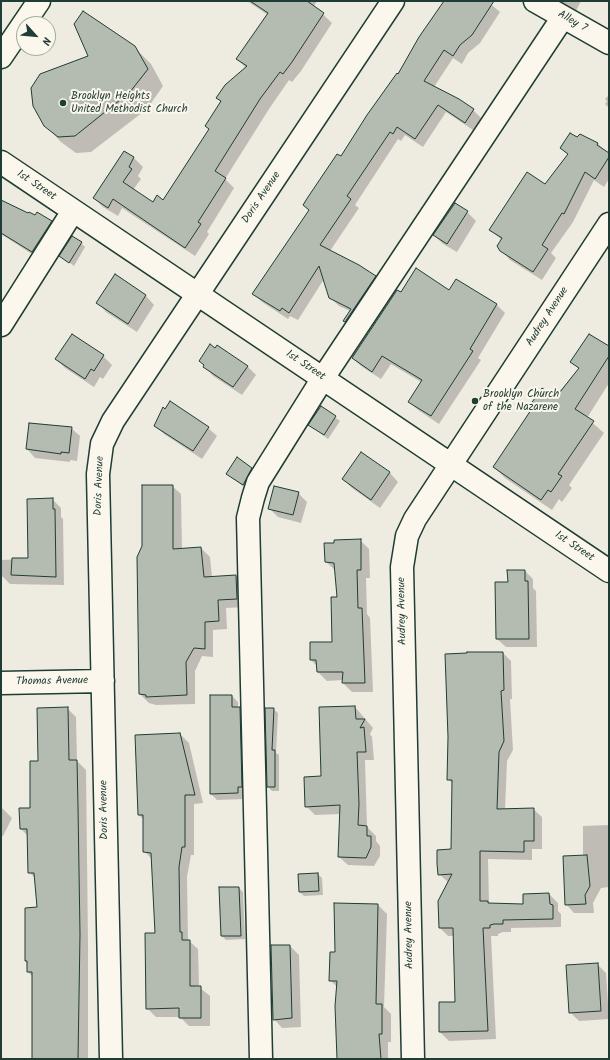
<!DOCTYPE html>
<style>
body{margin:0}
#map{position:relative;width:610px;height:1060px;overflow:hidden;background:#eeece1;font-family:Kalam,sans-serif}
canvas{display:block}
.frame{position:absolute;inset:0;border:2px solid #1f3d34;pointer-events:none}
.north{position:absolute;left:16px;top:16px;width:40px;height:40px;box-sizing:border-box;background:#fbf7ec;border:1px solid #a3ada2;border-radius:50%;rotate:117deg;font-size:11px;font-weight:700;line-height:16px;text-align:center;color:#1f3d34}
.north::after{content:'';display:block;margin:auto;width:14px;height:18px;background:#1f3d34;clip-path:polygon(50% 0,100% 100%,50% 72%,0 100%)}
</style>
<div id="map">
<canvas width="610" height="1060"></canvas>
<div class="frame"></div>
<div class="north">N</div>
</div>
<script>
const ctx = document.querySelector('canvas').getContext('2d');
ctx.lineJoin = 'round';
function fill(path, color) { ctx.fillStyle = color; ctx.fill(path, 'evenodd'); }
const toPath = rows => new Path2D(rows.map(r => 'M' + r).join(''));
function strokePath(path, color, width, dash) { ctx.strokeStyle = color; ctx.lineWidth = width; ctx.lineCap = dash ? 'butt' : 'round'; ctx.setLineDash(dash || []); ctx.stroke(path); }
function drawText(font, color, halo, rows, align = 'center') {
  ctx.font = font + ' Kalam,sans-serif'; ctx.lineWidth = 4; ctx.setLineDash([]); ctx.textBaseline = 'middle'; ctx.strokeStyle = halo; ctx.fillStyle = color; for (const [text, x, y, turn = 0] of rows) {
    ctx.save(); ctx.translate(x, y); ctx.rotate((+turn || 0) * Math.PI / 180); ctx.textAlign = isNaN(turn) ? turn : align; if (halo) ctx.strokeText(text, 0, 0); ctx.fillText(text, 0, 0); ctx.restore();
  }
}
fill(toPath([
 [247,1,317,1,314,6,332,23,301,71,292,82,289,80,269,109,225,179,234,188,207,232,209,234,195,256,122,208,118,216,103,207,94,198,134,158,143,167,138,176,141,179,133,190,153,203,164,201,210,129,246,68,237,59,268,15],
 [445,1,487,1,500,12,480,43,468,53,462,64,453,58,434,87,473,110,481,118,473,130,446,112,423,147,405,135,401,141,398,139,355,205,359,208,330,251,375,277,383,285,352,329,344,321,350,311,339,306,330,297,324,279,298,320,290,316,288,319,262,302,253,294,310,211,341,157,398,75],
 [560,1,581,1,576,11],
 [134,47,151,64,163,86,147,109,91,152,76,153,61,142,45,125],
 [609,95,609,108,605,104,607,101,605,99],
 [580,135,598,144,609,154,609,179,604,187,594,180,573,222,551,253,556,258,542,280,510,260,501,250,502,240,490,230,545,185,568,155,561,148],
 [1,199,5,203,28,215,51,222,60,231,41,260,1,234],
 [467,212,476,221,457,252,443,244,434,235],
 [81,243,85,247,74,266,60,256],
 [115,276,146,296,154,305,137,332,106,312,98,303],
 [450,291,496,304,505,313,478,358,481,360,439,424,418,410,409,402,421,382,391,364,381,379,361,366,353,358,401,294],
 [609,348,609,383,587,418,604,433,569,485,572,488,562,502,559,499,552,510,505,478,494,467,579,369,572,362],
 [103,356,112,365,103,379,100,377,94,387,65,368,56,359],
 [205,366,247,366,256,375,242,395,213,376],
 [321,407,340,421,328,439,310,425],
 [155,425,208,428,217,436,202,459,164,434],
 [71,428,80,436,77,461,70,460,70,462,35,458,27,449],
 [361,454,390,473,398,482,380,508,352,488,343,479],
 [252,468,256,473,247,489,232,478],
 [172,486,181,494,182,550,201,548,210,557,212,577,236,576,245,584,246,607,226,608,227,629,213,630,213,657,202,656,195,671,195,704,156,705,149,703,140,694],
 [298,493,307,502,301,523,278,517,269,508],
 [52,499,61,508,61,517,63,519,64,585,10,584,1,575,1,560,29,559],
 [360,540,369,549,370,578,366,578,367,614,370,618,373,692,352,692,343,683,343,680,327,681,318,672,317,666,311,660,333,643,338,598,336,571,326,562],
 [525,571,533,579,533,588,536,591,537,647,506,647,497,639,509,583],
 [503,653,511,661,512,699,510,699,513,750,507,761,505,810,533,809,542,817,542,849,532,849,532,860,488,859,489,902,490,904,524,905,549,894,558,903,558,911,561,914,561,927,511,928,511,932,503,932,498,934,498,936,491,936,496,1039,449,1041,440,1032,440,1003,456,1003,454,936,448,936,440,928,449,883,439,874,452,850,453,784,448,779],
 [211,696,232,696,238,702,238,708,246,714,248,793,244,793,244,799,217,800,211,794],
 [355,707,373,728,370,734,372,737,374,760,365,760,367,827,376,836,376,841,380,846,380,856,374,866,348,865,339,857,341,814,315,815,306,806,322,777],
 [67,708,76,717,77,761,86,770,88,943,88,1059,33,1059,33,977,28,972,26,961,38,908,35,878,29,872,28,836,21,829,19,809,31,809,39,762],
 [273,709,278,713,276,753,279,755,279,791,272,791,268,787],
 [180,734,189,743,203,803,194,804,194,855,191,855,187,877,188,940,198,949,199,987,210,996,210,1026,189,1026,180,1017,156,1017,147,1008,156,934,153,860,144,851,144,820,139,815,136,736],
 [1,807,12,818,3,836,1,836],
 [609,825,609,887,601,888,593,903,594,913,574,913,566,904,583,856,583,826],
 [318,874,322,878,323,895,304,896,300,892],
 [239,888,243,892,245,939,226,940,222,936],
 [378,905,387,914,384,1007,391,1014,391,1042,388,1042,388,1059,338,1059,338,988,330,980,336,953],
 [290,946,299,955,301,1027,282,1028,274,1019],
 [597,964,606,973,609,1019,579,1021,570,1012]
]), '#0003');
const building = toPath([
 [250,1,307,1,324,13,292,62,283,74,280,72,260,99,215,171,226,178,198,222,201,224,185,248,113,199,108,208,93,198,124,151,134,157,129,167,132,169,123,182,153,202,157,195,163,200,209,129,205,126,221,101,216,98,225,85,247,66,236,59,268,13,250,1],
 [444,1,494,1,472,35,460,45,453,56,444,50,424,81,459,99,474,109,465,123,438,105,415,139,397,127,393,134,390,132,347,196,351,199,320,245,359,265,376,276,345,322,343,321,351,309,329,298,319,266,289,313,282,308,280,311,252,294,309,210,303,205,308,197,337,154,341,156,367,115,397,73,398,74,419,37,444,1],
 [83,11,135,46,148,69,130,92,75,136,58,137,44,126,33,106,31,88,40,74,88,56,74,24,83,11],
 [570,133,577,137,580,134,598,143,597,145,609,153,609,157,595,179,585,172,564,214,562,213,542,245,548,249,533,272,500,251,497,246,502,238,489,230,527,172,545,184,568,154,560,148,570,133],
 [1,200,28,213,29,212,35,215,37,212,52,221,32,252,1,233,1,200],
 [455,203,468,211,447,244,433,235,455,203],
 [72,236,82,242,69,263,59,256,72,236],
 [416,268,449,290,456,279,497,304,470,349,473,351,431,416,408,402,422,380,382,356,372,372,352,358,397,290,401,292,416,268],
 [115,274,146,295,128,324,96,303,115,274],
 [72,334,104,355,94,371,91,369,85,379,55,359,72,334],
 [589,334,609,346,609,356,575,409,594,421,558,474,562,476,551,492,548,490,541,500,493,467,531,410,528,408,542,388,556,397,579,368,570,362,589,334],
 [210,344,215,348,217,345,248,366,233,387,203,367,204,365,199,361,210,344],
 [170,401,209,427,193,451,154,426,163,407,165,409,170,401],
 [321,406,336,416,324,435,308,425,321,406],
 [29,423,72,427,69,453,61,452,61,454,26,449,29,423],
 [361,452,390,472,371,500,342,479,361,452],
 [237,457,252,468,243,485,226,474,237,457],
 [142,485,173,485,173,549,201,547,204,577,236,575,237,599,218,600,219,621,205,622,205,649,194,648,186,662,187,695,146,697,146,695,139,694,137,557,142,546,142,485],
 [274,486,299,492,293,515,268,509,274,486],
 [53,498,53,509,55,509,56,577,11,575,12,558,28,558,27,499,53,498],
 [361,539,361,570,357,570,358,608,362,608,365,683,342,683,343,672,317,672,316,660,310,660,310,642,332,642,331,597,337,597,334,563,325,562,324,543,334,543,334,540,361,539],
 [507,570,525,570,525,581,528,581,529,639,496,639,495,582,508,582,507,570],
 [467,652,503,652,504,690,501,691,504,741,499,752,497,809,534,808,534,841,524,841,524,852,480,851,480,901,488,901,488,903,523,904,523,894,549,893,550,904,553,905,553,919,503,920,503,924,494,924,490,925,490,928,483,928,488,1031,439,1032,439,1002,455,1002,453,928,439,928,438,901,452,874,438,875,437,864,437,850,451,849,452,780,447,780,448,737,445,654,467,653,467,652],
 [210,695,232,695,232,707,240,707,242,787,238,787,238,793,210,794,210,695],
 [355,706,356,719,365,719,360,728,364,727,366,752,357,752,359,804,358,825,367,826,367,836,371,836,371,847,366,858,338,857,340,805,305,807,304,777,321,776,319,707,355,706],
 [68,707,69,760,77,760,78,807,80,934,78,1059,32,1059,32,972,27,972,27,961,25,961,25,908,37,907,34,873,28,873,27,829,20,829,19,808,30,808,30,761,38,761,37,708,68,707],
 [265,708,274,708,272,750,275,750,275,787,267,787,265,708],
 [180,733,195,795,185,795,185,847,182,847,179,867,180,932,182,932,182,940,190,940,190,986,201,986,201,1018,179,1018,179,1008,146,1009,145,933,155,933,151,853,143,852,143,815,138,815,135,735,180,733],
 [587,855,590,886,585,895,586,904,565,905,563,856,587,855],
 [318,873,319,891,299,892,298,874,318,873],
 [219,887,239,887,241,936,221,936,219,887],
 [334,903,378,904,376,1004,382,1004,382,1034,379,1034,381,1059,337,1059,335,1006,337,981,329,981,330,952,335,952,334,903],
 [271,945,290,945,292,1018,273,1020,271,945],
 [598,963,601,1011,569,1013,566,965,598,963]
]);
fill(building, '#b4bbb0');
strokePath(building, '#1f3d34', 1);
const minor = toPath([
 [535,1,609,43],
 [1,57,39,1],
 [1,162,609,571],
 [1,325,73,211],
 [1,683,103,681],
 [111,1059,98,474,102,444,113,421,393,1],
 [261,1059,248,518,253,498,258,482,323,378,563,17],
 [413,1059,402,567,407,536,415,519,609,224]
]);
strokePath(minor, '#1f3d34', 25);
strokePath(minor, '#fbf7ec', 22);
for (const [x, y, r, color] of [
 [63,103,4,"#1f3d34"],
 [475,401,4,"#1f3d34"]
]) { const dot = new Path2D(); dot.arc(x, y, r, 0, 2 * Math.PI); ctx.fillStyle = color; ctx.fill(dot); strokePath(dot, '#fbf7ec', 1.5); }
drawText('11px', '#1f3d34', '#fbf7ec', [
 ["Alley 7",572,22,30],
 ["1st Street",36,186,34],
 ["Doris Avenue",262,198,-56],
 ["Audrey Avenue",548,317,-57],
 ["1st Street",305,366,34],
 ["Doris Avenue",100,486,-88],
 ["1st Street",574,547,34],
 ["Audrey Avenue",403,611,-91],
 ["Thomas Avenue",52,682,-1],
 ["Doris Avenue",105,810,-91],
 ["Audrey Avenue",410,935,-91]
]);
drawText('11px', '#1f3d34', '#fbf7ec', [
 ["Brooklyn Heights",71,97],
 ["United Methodist Church",71,110],
 ["Brooklyn Church",483,395],
 ["of the Nazarene",483,408]
], 'left');
</script>
